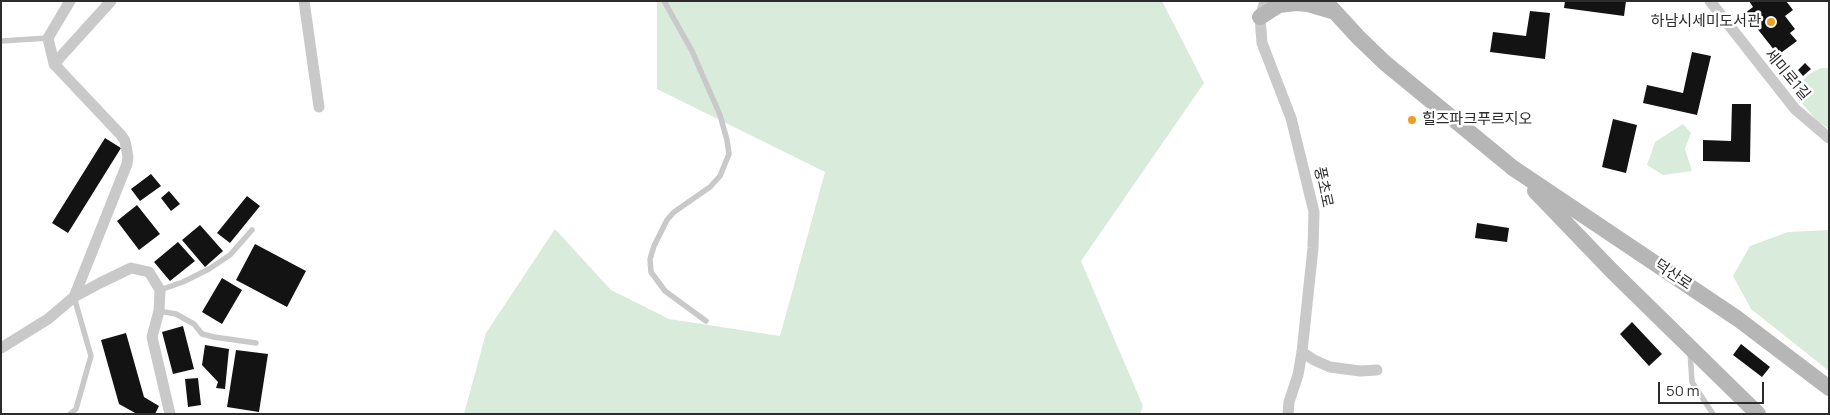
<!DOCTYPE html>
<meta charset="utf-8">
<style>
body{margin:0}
#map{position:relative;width:1830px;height:415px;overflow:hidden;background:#fff;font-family:Manrope,sans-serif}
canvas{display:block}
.frame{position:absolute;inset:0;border:2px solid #2c2c2c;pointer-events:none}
.scale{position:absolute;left:1658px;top:382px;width:106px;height:22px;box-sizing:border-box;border:2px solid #2c2c2c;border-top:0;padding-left:6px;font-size:15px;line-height:18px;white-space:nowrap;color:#2c2c2c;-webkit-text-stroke:4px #fff;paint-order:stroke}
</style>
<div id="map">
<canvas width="1830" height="415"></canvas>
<div class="frame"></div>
<div class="scale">50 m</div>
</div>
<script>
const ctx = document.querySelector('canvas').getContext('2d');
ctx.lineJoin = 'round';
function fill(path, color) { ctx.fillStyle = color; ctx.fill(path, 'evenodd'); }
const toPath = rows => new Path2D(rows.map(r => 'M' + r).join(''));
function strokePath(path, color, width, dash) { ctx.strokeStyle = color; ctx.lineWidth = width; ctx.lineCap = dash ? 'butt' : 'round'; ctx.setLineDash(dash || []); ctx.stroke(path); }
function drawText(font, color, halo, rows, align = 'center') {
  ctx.font = font + ' Manrope,"Noto Sans KR",sans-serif'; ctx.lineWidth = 5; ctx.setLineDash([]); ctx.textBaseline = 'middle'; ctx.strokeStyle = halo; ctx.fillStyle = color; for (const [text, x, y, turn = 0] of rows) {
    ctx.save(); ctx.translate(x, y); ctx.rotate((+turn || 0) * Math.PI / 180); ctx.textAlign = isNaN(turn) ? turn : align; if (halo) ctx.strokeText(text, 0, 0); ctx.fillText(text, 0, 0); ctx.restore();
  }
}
fill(toPath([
 [657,1,1162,1,1204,83,1081,261,1143,406,1140,414,464,414,486,333,555,229,611,290,669,319,780,336,825,172,657,89],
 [1821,68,1829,68,1829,129,1816,120,1800,101,1798,91,1801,82,1809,74],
 [1683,124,1691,133,1685,149,1692,171,1663,175,1647,165,1655,142],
 [1829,230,1829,371,1751,309,1733,276,1750,246,1788,232]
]), '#d9ebdb');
fill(toPath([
 [1565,1,1626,1,1624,16,1564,8],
 [1749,1,1786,1,1793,10,1785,16,1795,29,1790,33,1797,41,1778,55,1745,13,1753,7],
 [1530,11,1550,13,1545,59,1490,52,1493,32,1526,36],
 [1692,52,1711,56,1697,115,1643,103,1647,85,1683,93],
 [1805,63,1811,69,1803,76,1798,70],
 [1732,104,1751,104,1750,162,1703,161,1703,140,1731,141],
 [1613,119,1637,125,1626,173,1602,167],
 [105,138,121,148,68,233,52,223],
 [151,174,161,186,140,201,131,189],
 [169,191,180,204,171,211,161,198],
 [247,196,260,206,230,243,217,233],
 [137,205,160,234,139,250,117,221],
 [1477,223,1509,228,1507,242,1475,238],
 [200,225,223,251,205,267,182,240],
 [178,242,195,261,170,281,154,262],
 [255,244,306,271,287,307,236,280],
 [222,278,242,290,222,324,202,312],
 [1632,322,1662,354,1649,366,1620,334],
 [183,326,194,369,173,374,162,332],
 [126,333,144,397,159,406,155,414,137,414,119,404,101,340],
 [1741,344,1770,367,1762,377,1733,355],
 [205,345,229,349,225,389,216,388,218,382,202,365],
 [236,350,268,354,259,412,227,407],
 [198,378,201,405,188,407,185,379]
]), '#131313');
strokePath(toPath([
 [664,1,692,51,720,115,727,140,729,154,720,176,710,187,674,212,667,220,654,246,650,259,651,272,665,291,706,321],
 [1,41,48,38],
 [160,290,183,282,209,269,230,255,252,230],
 [159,311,176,314,194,324,202,334,214,337,256,343],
 [1690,352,1692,382,1713,414],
 [70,414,76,409,91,356,74,297]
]), '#c9c9c9', 5.5);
strokePath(toPath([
 [70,1,48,38,54,64,121,135,125,141,128,157,127,164,74,297],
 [304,1,319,107],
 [1265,1,1260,17,1262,43,1291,118,1314,212,1313,248,1302,352,1298,375,1289,402,1288,414],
 [1710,1,1795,109,1829,138],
 [54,64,111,1],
 [1,348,48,319,74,297,100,283,131,268,149,272,160,290,159,311,152,337,170,414],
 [1302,352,1314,360,1330,367,1360,371,1377,370]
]), '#c9c9c9', 11);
strokePath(toPath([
 [1325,1,1358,37,1385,63,1513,168,1738,319,1829,388],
 [1260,17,1279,5,1296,3,1308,4,1332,11],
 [1535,191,1612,271,1758,414]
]), '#b6b6b6', 16);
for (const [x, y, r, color] of [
 [1771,22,5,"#ed9e25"],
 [1412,120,5,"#ed9e25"]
]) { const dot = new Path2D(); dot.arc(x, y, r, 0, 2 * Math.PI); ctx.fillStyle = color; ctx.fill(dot); strokePath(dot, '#fff', 2); }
drawText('15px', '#2c2c2c', '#fff', [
 ["하남시세미도서관",1761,22],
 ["힐즈파크푸르지오",1422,120,"left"]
], 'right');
drawText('15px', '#2c2c2c', '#fff', [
 ["세미로1길",1787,75,50],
 ["풍초로",1323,187,78],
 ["덕산로",1673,275,34]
]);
</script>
